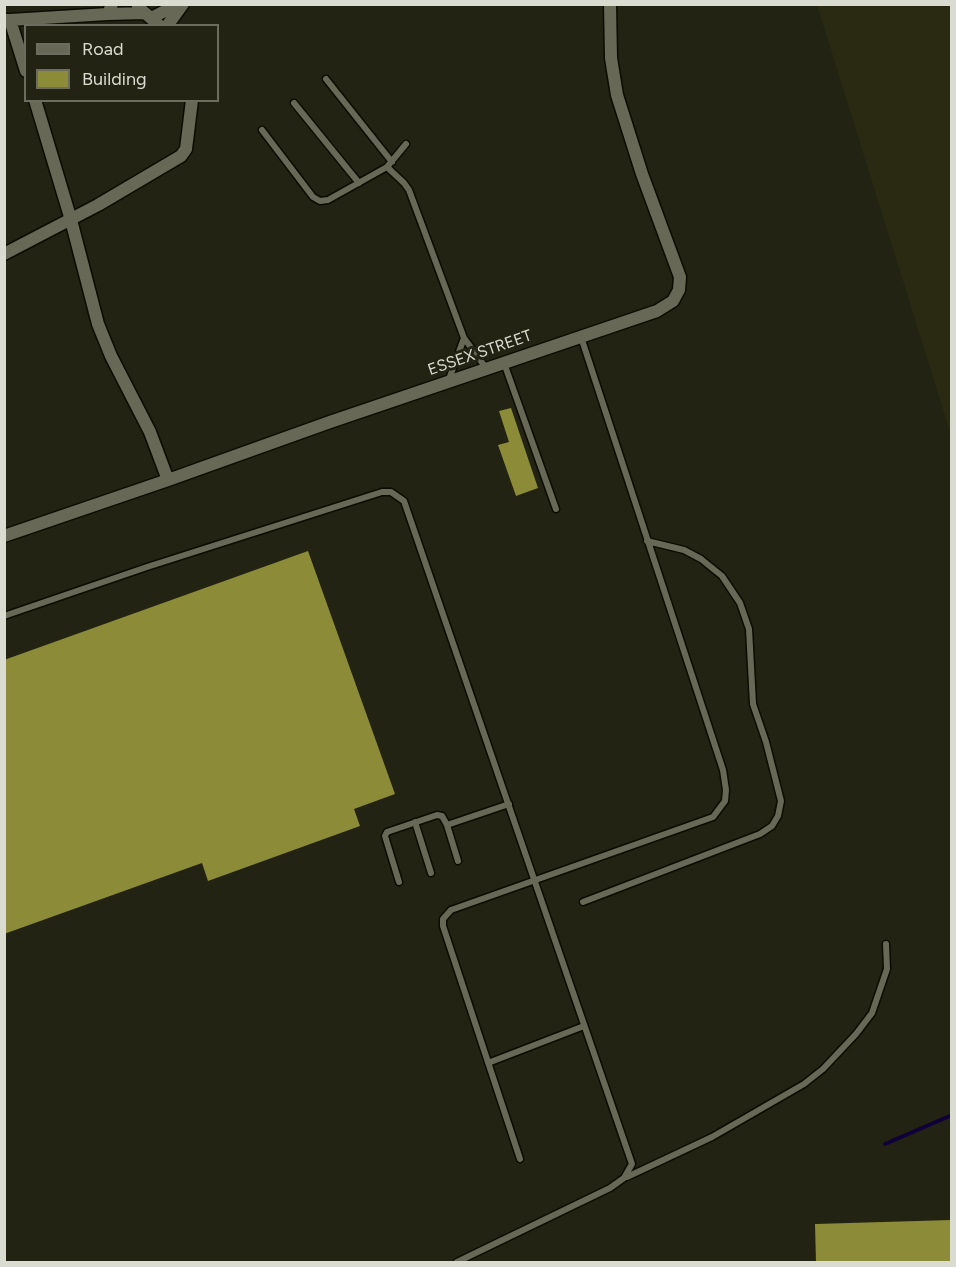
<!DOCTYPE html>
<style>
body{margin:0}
#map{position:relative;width:956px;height:1267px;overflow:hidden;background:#222312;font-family:Figtree,sans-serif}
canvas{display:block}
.frame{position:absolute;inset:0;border:6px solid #dbdcd1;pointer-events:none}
.legend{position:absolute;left:24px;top:24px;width:195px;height:78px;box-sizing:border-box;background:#222312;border:2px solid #6c6d5e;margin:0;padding:8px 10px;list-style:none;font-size:18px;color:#dbdcd1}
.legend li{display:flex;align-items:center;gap:12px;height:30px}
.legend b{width:30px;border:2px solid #6c6d5e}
</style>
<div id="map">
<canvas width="956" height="1267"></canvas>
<div class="frame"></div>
<ul class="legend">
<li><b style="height:8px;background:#676855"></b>Road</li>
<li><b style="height:16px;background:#8b8b38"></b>Building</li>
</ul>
</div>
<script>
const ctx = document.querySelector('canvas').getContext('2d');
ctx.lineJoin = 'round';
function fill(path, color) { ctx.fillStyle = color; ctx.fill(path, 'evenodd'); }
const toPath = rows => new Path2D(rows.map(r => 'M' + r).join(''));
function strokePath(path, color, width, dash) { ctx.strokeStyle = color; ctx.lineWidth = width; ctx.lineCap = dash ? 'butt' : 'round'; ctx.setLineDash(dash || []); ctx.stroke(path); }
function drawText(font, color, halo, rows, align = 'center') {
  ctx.font = font + ' Figtree,sans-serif'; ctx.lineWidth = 6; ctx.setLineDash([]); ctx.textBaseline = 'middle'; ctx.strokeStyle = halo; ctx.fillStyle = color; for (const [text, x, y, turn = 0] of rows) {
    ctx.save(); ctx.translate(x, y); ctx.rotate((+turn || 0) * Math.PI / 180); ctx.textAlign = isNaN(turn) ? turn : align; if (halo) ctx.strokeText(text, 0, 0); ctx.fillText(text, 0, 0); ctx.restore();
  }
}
fill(toPath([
 [817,5,951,5,951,435]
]), '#2a2a13');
strokePath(toPath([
 [885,1144,952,1115]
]), '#0f0039', 4);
fill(toPath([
 [511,408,538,488,516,496,498,445,509,442,499,411],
 [308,551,395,794,354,809,360,826,208,881,202,863,4,934,4,660],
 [951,1220,951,1263,816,1263,815,1224]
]), '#8b8b38');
const service = toPath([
 [326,79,392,162],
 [294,103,359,183],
 [262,130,313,197,320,201,328,200,387,167,406,144],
 [387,167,404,183,409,190,464,338,486,368],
 [504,363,556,509],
 [448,382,464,338],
 [4,616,147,567,382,492,391,492,404,501,632,1164,624,1178,610,1188,457,1262],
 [415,822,431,873],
 [458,861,447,825,509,804],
 [399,882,385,836,387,832,437,815,442,816,447,825],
 [583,902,760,834,772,826,778,816,781,801,766,742,753,704,749,629,740,603,722,576,701,559,684,550,647,541],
 [488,1063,584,1026],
 [520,1159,443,926,443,919,451,910,713,817,725,801,726,790,723,770,581,337],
 [627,1177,712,1137,804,1084,823,1069,856,1034,872,1013,887,969,886,944]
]);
const minor = toPath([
 [138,7,160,26],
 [108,14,143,13],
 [151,18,179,4],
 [4,20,10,20,26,71],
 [10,20,108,14,112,4],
 [167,26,183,4],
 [35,100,71,220,98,324,111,356,150,432,168,480],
 [4,254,98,205,181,156,186,149,192,100],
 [4,536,168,480,330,422,657,311,673,301,679,290,680,277,642,174,617,95,611,58,610,4]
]);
strokePath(service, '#0c0c01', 9);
strokePath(minor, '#0c0c01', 15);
strokePath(service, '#676855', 6);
strokePath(minor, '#676855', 12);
drawText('16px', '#dbdcd1', '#222312', [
 ["ESSEX STREET",480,353,-19]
]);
</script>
